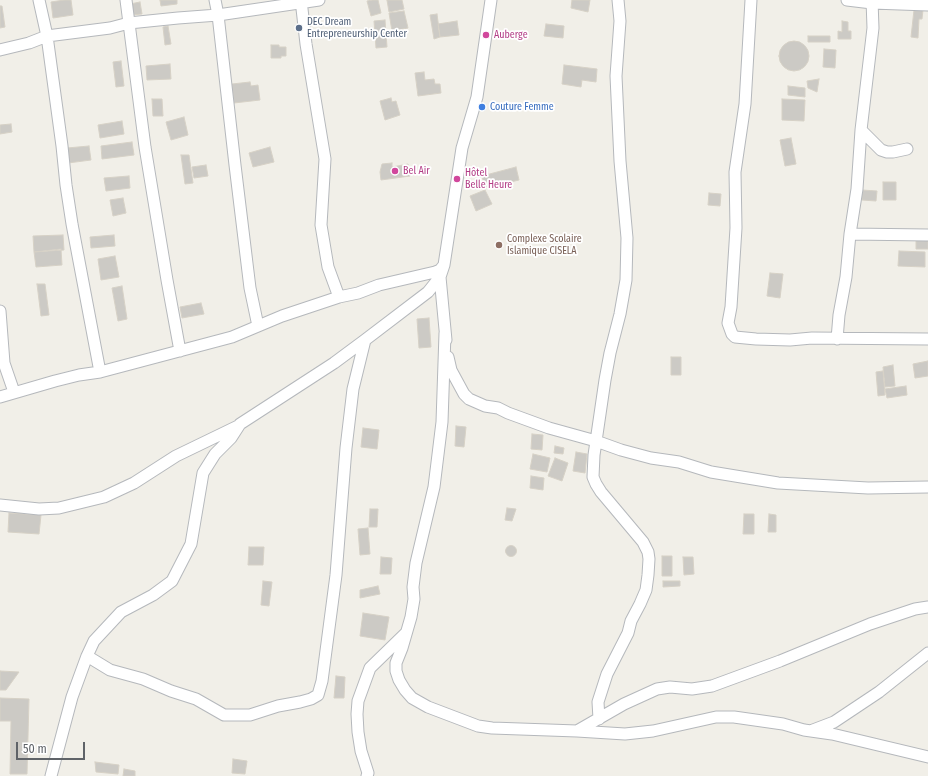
<!DOCTYPE html>
<meta charset="utf-8">
<style>
body{margin:0}
#map{position:relative;width:928px;height:776px;overflow:hidden;background:#f1efe8;font-family:"Fira Sans Condensed",sans-serif}
canvas{display:block}
.scale{position:absolute;left:16px;top:742px;width:69px;height:18px;box-sizing:border-box;border:2px solid #5f6368;border-top:0;padding-left:5px;font-size:12px;line-height:14px;white-space:nowrap;color:#5f6368;-webkit-text-stroke:3px #fff;paint-order:stroke}
</style>
<div id="map">
<canvas width="928" height="776"></canvas>
<div class="scale">50 m</div>
</div>
<script>
const ctx = document.querySelector('canvas').getContext('2d');
ctx.lineJoin = 'round';
function fill(path, color) { ctx.fillStyle = color; ctx.fill(path, 'evenodd'); }
const toPath = rows => new Path2D(rows.map(r => 'M' + r).join(''));
function strokePath(path, color, width, dash) { ctx.strokeStyle = color; ctx.lineWidth = width; ctx.lineCap = dash ? 'butt' : 'round'; ctx.setLineDash(dash || []); ctx.stroke(path); }
function drawText(font, color, halo, rows, align = 'center') {
  ctx.font = font + ' "Fira Sans Condensed",sans-serif'; ctx.lineWidth = 3.5; ctx.setLineDash([]); ctx.textBaseline = 'middle'; ctx.strokeStyle = halo; ctx.fillStyle = color; for (const [text, x, y, turn = 0] of rows) {
    ctx.save(); ctx.translate(x, y); ctx.rotate((+turn || 0) * Math.PI / 180); ctx.textAlign = isNaN(turn) ? turn : align; if (halo) ctx.strokeText(text, 0, 0); ctx.fillText(text, 0, 0); ctx.restore();
  }
}
const building = toPath([
 [64,0,71,0,73,15,53,18,51,2,64,0],
 [160,0,177,0,177,4,161,6,160,0],
 [372,0,378,0,381,13,371,16,367,1,372,0],
 [387,0,402,0,404,9,389,12,387,0],
 [572,0,590,0,588,12,571,8,572,0],
 [140,2,142,14,132,15,130,4,140,2],
 [0,6,2,6,5,27,0,28,0,6],
 [914,10,923,10,922,19,919,19,918,38,911,37,914,10],
 [404,11,408,28,392,31,389,13,404,11],
 [437,14,440,37,434,39,430,15,437,14],
 [385,20,387,47,376,48,374,21,385,20],
 [457,21,459,35,440,37,438,24,457,21],
 [842,21,848,22,848,31,851,31,851,39,838,39,838,31,842,32,842,21],
 [546,24,564,26,563,38,544,36,546,24],
 [168,26,171,44,165,45,163,27,168,26],
 [808,36,830,36,830,42,808,42,808,36],
 '779 56a15 15 0 1 1 30 0a15 15 0 1 1-30 0Z',
 [271,45,279,45,279,47,286,47,286,56,281,56,281,58,271,58,271,45],
 [824,49,836,50,835,68,823,67,824,49],
 [121,61,124,86,116,87,113,62,121,61],
 [170,64,171,79,147,80,146,66,170,64],
 [564,65,597,69,596,82,582,80,581,87,562,84,564,65],
 [424,72,425,80,434,79,435,84,440,84,441,93,418,96,415,73,424,72],
 [819,79,817,92,808,88,807,81,819,79],
 [250,82,251,86,258,85,260,100,234,103,232,84,250,82],
 [788,86,805,88,805,97,788,95,788,86],
 [391,98,392,102,396,101,400,115,385,120,380,101,391,98],
 [152,99,162,99,163,116,153,116,152,99],
 [782,99,805,100,804,121,782,120,782,99],
 [184,117,188,135,171,140,166,122,184,117],
 [122,121,124,134,100,138,98,125,122,121],
 [11,124,12,132,0,134,0,125,11,124],
 [791,138,796,164,785,166,780,140,791,138],
 [132,142,134,155,102,159,101,146,132,142],
 [89,146,91,160,68,163,67,148,89,146],
 [270,147,274,162,253,167,249,153,270,147],
 [181,155,189,155,193,183,185,184,181,155],
 [392,163,392,167,408,164,410,176,381,180,380,172,382,164,392,163],
 [206,165,208,176,194,178,192,167,206,165],
 [516,167,519,180,485,188,482,176,516,167],
 [129,176,130,188,106,191,104,178,129,176],
 [883,182,896,182,896,200,883,200,883,182],
 [485,190,492,204,476,211,470,196,485,190],
 [862,190,877,191,876,201,862,200,862,190],
 [709,193,721,194,720,206,708,205,709,193],
 [123,198,126,213,113,216,110,200,123,198],
 [63,235,64,250,34,252,33,236,63,235],
 [114,235,115,246,91,248,90,237,114,235],
 [916,240,928,240,928,249,916,249,916,240],
 [61,249,62,265,36,267,34,252,61,249],
 [899,251,925,252,925,267,898,266,899,251],
 [115,256,119,277,101,280,98,259,115,256],
 [770,273,783,274,780,298,767,296,770,273],
 [37,284,45,284,49,315,41,316,37,284],
 [122,286,127,319,118,321,112,288,122,286],
 [201,303,204,314,182,318,180,307,201,303],
 [429,318,431,347,419,348,417,319,429,318],
 [671,357,681,357,681,375,671,375,671,357],
 [928,361,928,376,915,378,913,364,928,361],
 [893,365,895,386,885,387,883,367,893,365],
 [883,371,885,395,878,396,876,372,883,371],
 [906,386,907,395,887,398,885,389,906,386],
 [456,426,466,427,464,447,455,446,456,426],
 [363,428,379,430,377,449,361,447,363,428],
 [532,434,543,435,542,450,531,449,532,434],
 [555,446,564,448,563,454,554,453,555,446],
 [576,452,587,454,585,473,573,471,576,452],
 [533,454,550,458,547,472,530,469,533,454],
 [555,458,568,463,562,481,548,476,555,458],
 [531,476,544,478,543,490,530,488,531,476],
 [507,508,516,509,512,521,505,520,507,508],
 [370,509,378,509,377,527,369,527,370,509],
 [9,513,41,515,39,534,8,532,9,513],
 [744,514,754,514,754,534,743,534,744,514],
 [769,514,776,515,776,532,768,532,769,514],
 [368,528,370,554,360,555,358,529,368,528],
 '505.5 551a5.5 5.5 0 1 1 11 0a5.5 5.5 0 1 1-11 0Z',
 [249,547,264,547,263,565,248,565,249,547],
 [662,556,672,556,672,576,662,576,662,556],
 [381,557,392,558,391,574,380,574,381,557],
 [683,557,693,557,694,574,684,575,683,557],
 [263,581,272,582,269,606,261,605,263,581],
 [663,581,680,581,680,586,663,587,663,581],
 [378,586,380,594,360,598,360,590,378,586],
 [363,613,389,617,385,640,360,636,363,613],
 [0,671,19,672,6,690,0,690,0,671],
 [336,676,345,677,344,698,334,698,336,676],
 [0,698,29,699,27,774,10,774,11,721,0,721,0,698],
 [233,759,247,761,245,774,232,773,233,759],
 [95,762,119,765,118,774,96,772,95,762],
 [124,769,135,771,135,776,123,776,124,769]
]);
fill(building, '#cccac5');
strokePath(building, '#d6d1c6', 1);
const minor = toPath([
 [39,0,47,36,62,146,66,185,72,224,100,372],
 [126,0,145,147,167,280,180,351],
 [215,0,218,15,235,165,250,288,258,326],
 [301,0,306,44,325,159,321,225,328,267,339,297],
 [751,0,745,104,735,172,736,228,731,307,728,323,732,334,735,337,756,339,790,340,812,338,928,339],
 [847,0,872,3,928,5],
 [0,50,29,43,47,36,110,28,129,23,178,18,218,15,319,0],
 [861,130,881,150,887,152,893,152,907,149],
 [850,234,928,235],
 [440,277,446,340],
 [0,311,4,363,14,392],
 [445,333,442,422,434,487,416,563,413,587,414,599,411,617,402,648,396,663,396,671,399,680,405,690,412,698,428,707,478,726,492,728,577,731,624,704,657,689,670,687,692,689,712,686,780,661,870,624,915,609,928,607],
 [837,339,839,315,846,277,850,234,857,189,861,130,873,28,872,0],
 [448,357,451,370,464,394,469,399,485,406,498,408,508,413,549,428,596,441,621,450,651,458,679,462,711,472,778,483,868,488,928,487],
 [0,397,55,381,79,375,100,372,232,337,282,316,339,297,358,293,379,285,435,272,440,270,444,265],
 [0,505,39,509,59,508,104,497,134,483,176,456,238,426],
 [87,656,110,670,143,679,171,691,196,699,224,715,250,715,278,706,300,702,311,699,318,695,322,681,336,575,346,448,353,389,365,340],
 [599,719,598,702,607,674,628,633,631,621,640,604,646,590,648,575,649,559,648,552,643,542,601,492,596,484,593,477,594,455,605,380,610,353,620,314,626,280,627,238,620,161,616,76,620,21,618,0],
 [813,730,834,722,879,692,928,653],
 [577,731,625,734,653,731,716,717,734,717,783,724,804,730,832,734,928,757],
 [51,776,72,697,87,656,94,641,121,612,153,595,172,581,191,544,203,473,215,454,231,438,240,424,334,363,365,340,428,292,440,277,444,265,462,148,477,97,491,0],
 [367,776,368,773,361,751,358,732,357,714,358,701,370,668,406,633]
]);
strokePath(minor, '#b5b8bc', 13);
strokePath(minor, '#fff', 11);
for (const [x, y, r, color] of [
 [299,28,4,"#5c6f8a"],
 [486,35,4,"#d1479c"],
 [482,107,4,"#3f7fe0"],
 [395,171,4,"#d1479c"],
 [457,179,4,"#d1479c"],
 [499,245,4,"#8d6e63"]
]) { const dot = new Path2D(); dot.arc(x, y, r, 0, 2 * Math.PI); ctx.fillStyle = color; ctx.fill(dot); strokePath(dot, '#fff', 1.5); }
drawText('10px', '#4e5e75', '#fff', [
 ["DEC Dream",307,22],
 ["Entrepreneurship Center",307,34]
], 'left');
drawText('10px', '#b23c85', '#fff', [
 ["Auberge",494,35],
 ["Bel Air",403,171],
 ["Hôtel",465,173],
 ["Belle Heure",465,185]
], 'left');
drawText('10px', '#366cbe', '#fff', [
 ["Couture Femme",490,107]
], 'left');
drawText('10px', '#785e54', '#fff', [
 ["Complexe Scolaire",507,239],
 ["Islamique CISELA",507,251]
], 'left');
</script>
